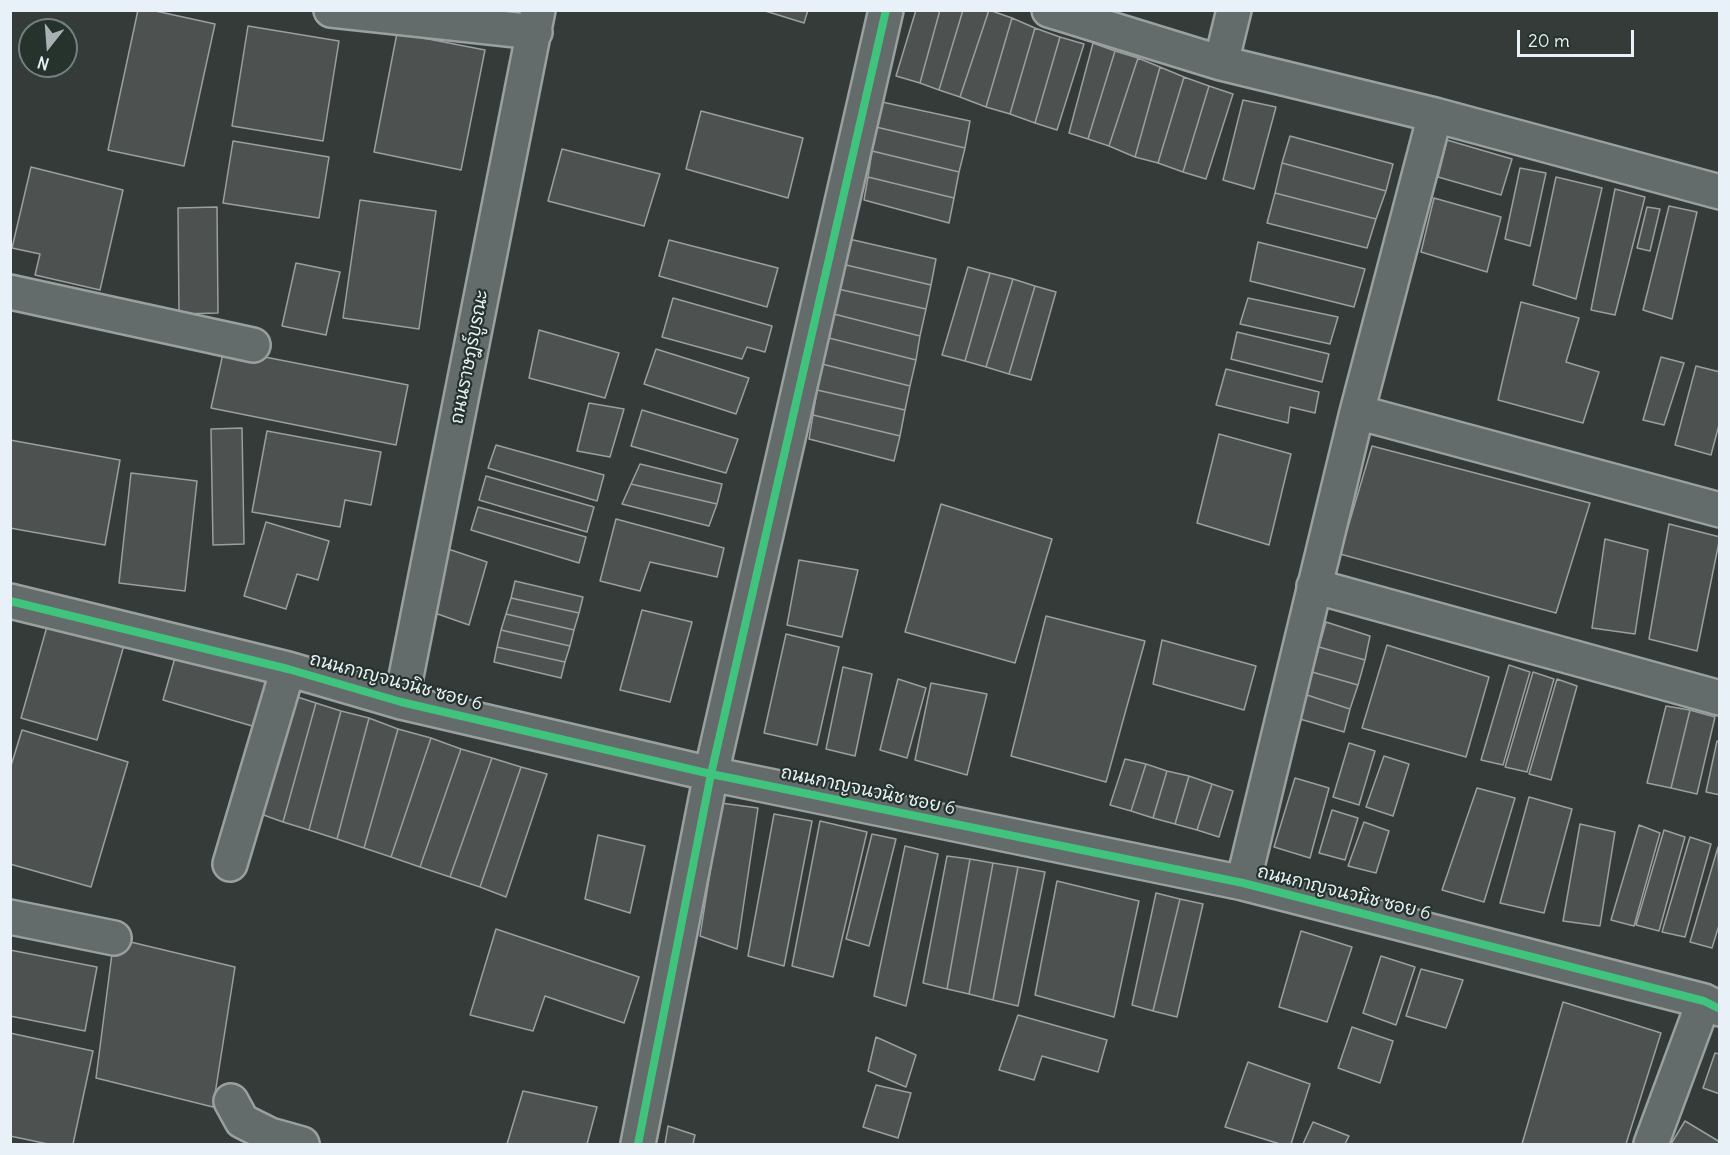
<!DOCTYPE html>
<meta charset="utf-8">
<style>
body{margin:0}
#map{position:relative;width:1730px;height:1155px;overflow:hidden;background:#353b38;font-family:Delius,sans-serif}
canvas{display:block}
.frame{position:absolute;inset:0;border:12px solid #e8f1f8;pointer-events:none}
.north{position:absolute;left:18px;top:18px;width:60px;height:60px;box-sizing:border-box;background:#26332d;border:2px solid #747f7e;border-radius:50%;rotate:197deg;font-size:16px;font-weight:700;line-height:24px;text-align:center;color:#e8f1f8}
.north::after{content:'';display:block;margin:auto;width:21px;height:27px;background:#a9b1b5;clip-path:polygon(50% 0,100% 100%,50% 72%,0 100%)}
.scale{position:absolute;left:1517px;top:30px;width:117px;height:27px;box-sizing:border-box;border:3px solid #e8f1f8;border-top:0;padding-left:8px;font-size:18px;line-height:21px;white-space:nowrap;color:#e8f1f8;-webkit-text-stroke:4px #26332d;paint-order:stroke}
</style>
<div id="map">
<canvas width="1730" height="1155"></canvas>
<div class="frame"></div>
<div class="north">N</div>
<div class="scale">20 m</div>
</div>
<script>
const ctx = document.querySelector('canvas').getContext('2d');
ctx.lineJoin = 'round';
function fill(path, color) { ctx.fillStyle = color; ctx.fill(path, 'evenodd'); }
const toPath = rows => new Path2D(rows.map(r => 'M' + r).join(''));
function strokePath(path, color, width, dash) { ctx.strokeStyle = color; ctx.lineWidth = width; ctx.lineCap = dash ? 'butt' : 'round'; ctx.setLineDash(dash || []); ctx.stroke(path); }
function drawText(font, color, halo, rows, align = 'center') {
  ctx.font = font + ' Delius,"Playpen Sans Thai",sans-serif'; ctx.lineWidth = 4.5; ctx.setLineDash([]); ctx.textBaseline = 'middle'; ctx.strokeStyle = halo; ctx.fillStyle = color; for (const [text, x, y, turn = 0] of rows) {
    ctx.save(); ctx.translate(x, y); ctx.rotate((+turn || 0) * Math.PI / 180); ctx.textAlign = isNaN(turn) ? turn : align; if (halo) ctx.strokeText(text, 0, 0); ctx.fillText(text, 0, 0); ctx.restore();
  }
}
const building = toPath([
 [138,10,151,10,215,24,184,166,108,150,138,10],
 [762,10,808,10,804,23,762,10],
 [916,10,940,10,920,83,896,76,916,10],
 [940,10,963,10,939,90,920,83,940,10],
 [963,10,989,10,960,97,939,90,963,10],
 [989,10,1012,18,986,107,960,97,989,10],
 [1012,18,1035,28,1010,114,986,107,1012,18],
 [248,26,339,41,323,141,232,126,248,26],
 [1035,28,1060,37,1035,123,1010,114,1035,28],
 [397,33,485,50,461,170,374,152,397,33],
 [1060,37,1084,44,1057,130,1035,123,1060,37],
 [1093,43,1115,51,1088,139,1069,133,1093,43],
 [1115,51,1138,58,1109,146,1088,139,1115,51],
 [1138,58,1160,67,1135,157,1109,146,1138,58],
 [1160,67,1184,77,1158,163,1135,157,1160,67],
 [1184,77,1209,86,1183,172,1158,163,1184,77],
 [1209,86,1233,94,1206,179,1183,172,1209,86],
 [1243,100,1276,107,1254,189,1223,180,1243,100],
 [882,102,970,121,965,148,876,127,882,102],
 [701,111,803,138,788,198,686,169,701,111],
 [876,127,965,148,959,172,872,151,876,127],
 [1290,136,1393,164,1386,191,1282,163,1290,136],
 [1447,140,1512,159,1501,195,1438,177,1447,140],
 [233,141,329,157,319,218,223,203,233,141],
 [562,149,660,174,644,226,548,201,562,149],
 [872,151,959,172,954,198,868,177,872,151],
 [1282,163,1386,191,1376,219,1275,193,1282,163],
 [31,167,123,190,100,290,35,275,40,254,12,248,31,167],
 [1520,168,1546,173,1530,246,1505,239,1520,168],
 [868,177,954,198,949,223,864,200,868,177],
 [1556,177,1602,188,1576,299,1533,285,1556,177],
 [1615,189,1645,197,1615,315,1591,310,1615,189],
 [1275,193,1376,219,1367,248,1267,223,1275,193],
 [1434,198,1501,217,1487,272,1421,252,1434,198],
 [360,200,436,211,419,329,343,318,360,200],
 [1669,206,1697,212,1672,319,1643,310,1669,206],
 [217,207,218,313,179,314,178,208,217,207],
 [1647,207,1660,209,1650,251,1637,248,1647,207],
 [849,239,936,259,931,285,842,264,849,239],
 [669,240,778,268,767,307,659,276,669,240],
 [1258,242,1365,269,1354,307,1250,281,1258,242],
 [296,263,340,272,326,335,282,326,296,263],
 [842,264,931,285,926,309,838,289,842,264],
 [968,267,990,273,965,361,942,355,968,267],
 [990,273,1013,279,986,367,965,361,990,273],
 [1013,279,1035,286,1009,374,986,367,1013,279],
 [1035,286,1056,292,1031,380,1009,374,1035,286],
 [838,289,926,309,920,336,834,314,838,289],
 [673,298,772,326,765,352,747,347,742,359,662,337,673,298],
 [1248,298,1338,317,1330,344,1240,324,1248,298],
 [1521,302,1579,318,1566,362,1599,372,1583,423,1498,400,1521,302],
 [834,314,920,336,916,360,829,338,834,314],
 [539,330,619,353,605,398,529,378,539,330],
 [1237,332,1329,354,1322,382,1231,359,1237,332],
 [829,338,916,360,910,386,822,364,829,338],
 [224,349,408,385,396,445,211,408,224,349],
 [656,349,749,378,736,414,644,384,656,349],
 [1661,357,1684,363,1664,425,1643,420,1661,357],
 [822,364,910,386,905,410,817,390,822,364],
 [1696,366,1720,372,1720,421,1711,455,1675,445,1696,366],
 [1226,369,1319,392,1315,413,1290,407,1288,423,1216,405,1226,369],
 [817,390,905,410,900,436,813,415,817,390],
 [589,403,624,409,610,457,577,451,589,403],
 [642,410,738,439,726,473,631,446,642,410],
 [813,415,900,436,894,461,809,439,813,415],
 [242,428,244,544,213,545,211,429,242,428],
 [267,431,381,452,371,505,345,500,340,527,252,512,267,431],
 [1219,434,1291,454,1269,545,1197,523,1219,434],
 [10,440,120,460,105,545,10,528,10,440],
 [496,445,604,475,597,501,488,468,496,445],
 [1372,446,1590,503,1556,613,1340,554,1372,446],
 [640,464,722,484,717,504,631,484,640,464],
 [131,473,197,481,185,591,119,583,131,473],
 [486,476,594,507,587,532,479,500,486,476],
 [631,484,717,504,709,526,622,504,631,484],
 [941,504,1052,539,1015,663,905,632,941,504],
 [478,507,586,537,579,563,471,530,478,507],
 [616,519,724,548,717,577,650,562,640,591,600,581,616,519],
 [266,522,329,541,318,580,297,574,286,609,244,596,266,522],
 [1669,524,1720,537,1697,651,1649,639,1669,524],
 [1605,539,1648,550,1635,634,1592,628,1605,539],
 [445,548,487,562,469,625,429,611,445,548],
 [799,560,858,570,842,637,787,625,799,560],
 [515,581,583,597,579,613,511,598,515,581],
 [511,598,579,613,574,630,506,614,511,598],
 [642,610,692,622,670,702,620,690,642,610],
 [506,614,574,630,570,646,501,630,506,614],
 [1046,616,1145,641,1106,782,1011,756,1046,616],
 [1326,622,1370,636,1365,660,1319,647,1326,622],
 [48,623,124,645,97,740,21,718,48,623],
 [501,630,570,646,565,662,497,647,501,630],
 [786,634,839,647,817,745,764,733,786,634],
 [1162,640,1256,666,1244,710,1153,684,1162,640],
 [1387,645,1489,677,1466,757,1362,728,1387,645],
 [497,647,565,662,561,678,494,662,497,647],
 [1319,647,1365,660,1358,685,1312,672,1319,647],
 [176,654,272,682,259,728,163,700,176,654],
 [1509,665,1530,672,1503,765,1481,760,1509,665],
 [843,667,872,674,855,756,826,749,843,667],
 [1312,672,1358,685,1350,709,1307,695,1312,672],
 [1533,672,1554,679,1527,772,1505,767,1533,672],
 [898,679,926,688,907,758,880,750,898,679],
 [1557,679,1577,686,1551,780,1529,774,1557,679],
 [931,683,987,694,967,775,915,760,931,683],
 [291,695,316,703,283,822,258,813,291,695],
 [1307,695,1350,709,1344,732,1300,719,1307,695],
 [316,703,341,711,309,830,283,822,316,703],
 [1666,706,1690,710,1671,788,1647,783,1666,706],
 [1690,710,1715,717,1697,794,1671,788,1690,710],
 [341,711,369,718,337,839,309,830,341,711],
 [369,718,398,729,364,848,337,839,369,718],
 [398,729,431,738,391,857,364,848,398,729],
 [22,730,128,762,91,887,10,864,10,769,22,730],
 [431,738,461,749,420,867,391,857,431,738],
 [1717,741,1720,742,1720,795,1706,792,1717,741],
 [1349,743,1375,751,1359,805,1333,797,1349,743],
 [461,749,492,758,450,877,420,867,461,749],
 [1384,756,1409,764,1393,816,1366,807,1384,756],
 [492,758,521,767,480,887,450,877,492,758],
 [1125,759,1146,764,1131,811,1110,805,1125,759],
 [1146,764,1167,771,1153,818,1131,811,1146,764],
 [521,767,547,774,506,897,480,887,521,767],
 [1167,771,1189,776,1175,824,1153,818,1167,771],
 [1189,776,1212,784,1197,830,1175,824,1189,776],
 [1295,778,1329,788,1310,858,1274,847,1295,778],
 [1212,784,1233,791,1219,837,1197,830,1212,784],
 [1477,788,1515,798,1484,902,1442,890,1477,788],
 [1529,797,1572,809,1544,913,1500,903,1529,797],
 [721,803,758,808,737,949,700,936,721,803],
 [1332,810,1358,818,1345,860,1319,853,1332,810],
 [774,814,812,821,784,966,748,956,774,814],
 [820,821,867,832,833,977,792,966,820,821],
 [1364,822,1389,831,1376,873,1348,866,1364,822],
 [1580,824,1615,832,1600,926,1563,921,1580,824],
 [1639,825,1660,833,1634,926,1611,920,1639,825],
 [1664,830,1685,837,1659,931,1636,925,1664,830],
 [872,834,896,839,869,946,846,939,872,834],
 [598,835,645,846,630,913,585,899,598,835],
 [1690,837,1711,844,1685,937,1662,932,1690,837],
 [905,846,938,854,906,1006,874,996,905,846],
 [1718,847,1720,922,1712,948,1690,942,1718,847],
 [947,856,970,859,947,989,923,983,947,856],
 [970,859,993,863,969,994,947,989,970,859],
 [993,863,1018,867,993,1000,969,994,993,863],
 [1018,867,1045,872,1018,1006,993,1000,1018,867],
 [1057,881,1139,901,1114,1017,1035,995,1057,881],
 [1156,893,1180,899,1153,1011,1132,1005,1156,893],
 [1180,899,1203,904,1177,1017,1153,1011,1180,899],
 [496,929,639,977,624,1023,545,996,533,1031,470,1015,496,929],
 [1301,931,1352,947,1327,1022,1279,1007,1301,931],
 [114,938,235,967,213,1107,96,1078,114,938],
 [10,950,97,967,85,1031,10,1016,10,950],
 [1381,956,1415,967,1396,1025,1363,1013,1381,956],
 [1421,969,1463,980,1446,1028,1406,1016,1421,969],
 [1563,1002,1661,1033,1626,1144,1522,1144,1563,1002],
 [1018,1015,1107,1040,1098,1072,1042,1056,1034,1080,999,1070,1018,1015],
 [1352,1027,1393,1041,1380,1083,1338,1068,1352,1027],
 [10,1033,93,1051,73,1144,48,1144,10,1136,10,1033],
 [876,1037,916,1055,906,1087,868,1071,876,1037],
 [1715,1053,1720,1054,1720,1094,1703,1088,1715,1053],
 [1248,1062,1310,1084,1291,1144,1280,1144,1225,1127,1248,1062],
 [876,1085,911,1093,898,1138,863,1127,876,1085],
 [523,1091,597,1107,587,1144,507,1144,523,1091],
 [1685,1121,1720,1142,1720,1144,1671,1144,1685,1121],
 [1313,1122,1349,1136,1345,1144,1303,1144,1313,1122],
 [668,1126,695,1135,693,1144,665,1144,668,1126]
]);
fill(building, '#4d5250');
strokePath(building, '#9a9f9f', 1.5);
const minor = toPath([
 [331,10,535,32],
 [1049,10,1221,63,1435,115,1720,192],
 [1221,63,1234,10],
 [10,292,253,345],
 [1357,412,1720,510],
 [1314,586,1720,698],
 [10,601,288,669,401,702,711,774,1243,883,1704,1001,1720,1009],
 [401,702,538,10],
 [230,864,288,669],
 [1243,883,1357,412,1435,115],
 [10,917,114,938],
 [231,1101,242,1121,270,1135,302,1144],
 [638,1144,711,774,886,10],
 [1651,1144,1704,1001]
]);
strokePath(minor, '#9a9f9f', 38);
strokePath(minor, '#646b6b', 33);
strokePath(toPath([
 [10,601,288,669,401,702,711,774,1243,883,1704,1001,1720,1009],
 [638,1144,711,774,886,10]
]), '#40c37c', 8);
drawText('18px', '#e8f1f8', '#26332d', [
 ["ถนนราษฎร์บูรณะ",470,357,-79],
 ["ถนนกาญจนวนิช ซอย 6",396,682,15],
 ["ถนนกาญจนวนิช ซอย 6",868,791,12],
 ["ถนนกาญจนวนิช ซอย 6",1344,893,14]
]);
</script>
